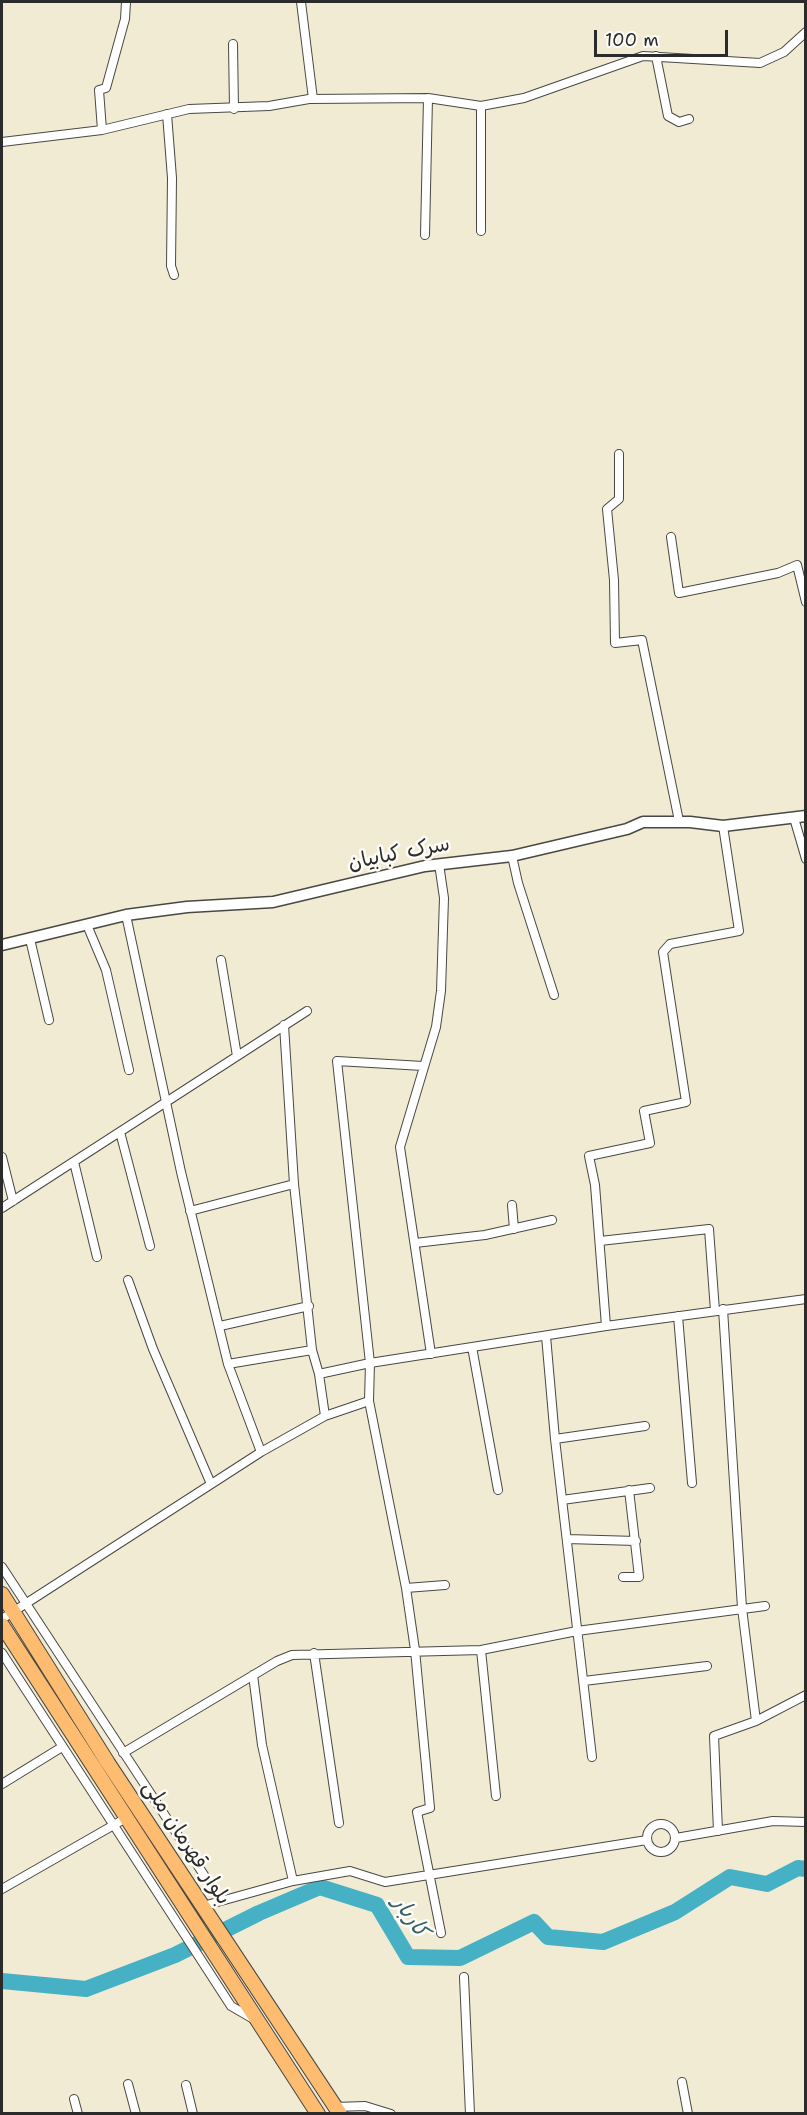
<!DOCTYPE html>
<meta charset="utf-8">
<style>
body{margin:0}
#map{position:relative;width:807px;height:2115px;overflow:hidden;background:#f1ebd4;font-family:"Shantell Sans",sans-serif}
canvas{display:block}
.frame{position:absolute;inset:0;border:3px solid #2b2b2b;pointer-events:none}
.scale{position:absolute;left:594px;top:30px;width:134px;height:27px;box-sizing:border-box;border:3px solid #2b2b2b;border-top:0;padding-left:8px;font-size:18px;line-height:21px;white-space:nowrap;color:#2b2b2b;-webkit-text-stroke:4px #fdfcf7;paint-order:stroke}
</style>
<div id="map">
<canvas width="807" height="2115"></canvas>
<div class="frame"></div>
<div class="scale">100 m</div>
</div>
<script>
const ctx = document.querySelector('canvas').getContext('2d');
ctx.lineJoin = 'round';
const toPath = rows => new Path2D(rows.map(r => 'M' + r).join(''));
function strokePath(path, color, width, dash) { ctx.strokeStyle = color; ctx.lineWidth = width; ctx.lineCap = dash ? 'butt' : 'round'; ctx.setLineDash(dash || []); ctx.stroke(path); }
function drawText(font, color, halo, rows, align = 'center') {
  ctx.font = font + ' "Shantell Sans","Playpen Sans Arabic",sans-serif'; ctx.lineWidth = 5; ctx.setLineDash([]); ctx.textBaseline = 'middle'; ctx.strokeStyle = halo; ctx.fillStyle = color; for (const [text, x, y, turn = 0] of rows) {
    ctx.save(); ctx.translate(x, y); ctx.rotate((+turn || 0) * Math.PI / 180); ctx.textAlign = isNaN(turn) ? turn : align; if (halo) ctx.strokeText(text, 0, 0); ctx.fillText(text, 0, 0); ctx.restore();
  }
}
strokePath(toPath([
 [2,1981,86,1989,175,1955,259,1913,320,1887,377,1905,408,1957,460,1958,534,1922,548,1937,603,1942,675,1912,730,1877,767,1884,798,1868,806,1869]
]), '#46b1c4', 16);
const minor = toPath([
 [301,2,313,99],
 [233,44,234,109],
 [656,56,668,116,679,122,689,119],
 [481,106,481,231],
 [167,114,172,178,171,266,174,275],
 [102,130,99,90,106,88,125,19,126,2],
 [2,142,102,130,189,109,269,106,309,99,428,98,481,106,524,98,643,56,760,63,784,52,806,32],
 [425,235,428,98],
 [619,454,619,499,607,509,614,580,615,643,642,640,679,821],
 [671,537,679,593,778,573,797,565,806,602],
 [794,818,806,859],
 [512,856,518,883,554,995],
 [126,915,181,1172,228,1364,261,1452],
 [87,925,106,970,129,1070],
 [30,939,49,1020],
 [221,960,237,1056],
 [284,1025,294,1184,312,1350,319,1374,325,1416],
 [423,1066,337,1061,370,1363,369,1401,406,1588,415,1650,430,1808,417,1812,441,1933],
 [120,1132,150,1246],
 [2,1157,13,1201],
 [74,1162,97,1257],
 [512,1205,514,1229],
 [2,1208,307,1011],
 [190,1211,294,1184],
 [600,1241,709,1229,715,1311],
 [415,1243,485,1235,552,1220],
 [128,1280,153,1349,211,1484],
 [678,1316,692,1483],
 [220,1326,309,1306],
 [606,1326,595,1185,589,1156,650,1143,644,1111,686,1102,663,952,670,944,739,931,723,826],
 [546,1336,555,1439,592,1757],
 [472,1347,498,1490],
 [431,1354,400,1147,436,1027,441,991,444,898,439,864],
 [228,1364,312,1350],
 [319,1374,370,1363,606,1326,806,1299],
 [555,1439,645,1426],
 [562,1500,650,1488],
 [567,1539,636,1541],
 [2,1567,221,1901],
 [623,1577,639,1577,629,1490],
 [406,1588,445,1585],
 [2,1619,261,1452,325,1416,369,1401],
 [481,1650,496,1796],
 [2,1653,231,2006,255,2020],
 [314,1653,339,1823],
 [253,1675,262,1745,293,1881],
 [584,1681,707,1666],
 [756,1721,806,1695],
 [123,1753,277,1661,292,1655,481,1650,577,1631,765,1606],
 [2,1784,62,1747],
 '647 1838a14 14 0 1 1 28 0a14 14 0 1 1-28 0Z',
 [718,1831,714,1736,756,1721,742,1608,723,1309],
 [676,1838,773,1821,806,1822],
 [2,1889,126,1818],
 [203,1906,293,1881,350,1871,385,1882,647,1840],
 [464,1977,470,2114],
 [682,2082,688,2114],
 [128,2084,136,2114],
 [186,2085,193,2114],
 [74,2099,78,2114],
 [335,2107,365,2106,391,2114]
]);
const tertiary = toPath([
 [2,945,126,915,187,907,273,902,425,866,512,856,627,829,643,822,690,822,723,826,806,816]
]);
const trunk = toPath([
 [2,1594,108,1763,340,2114],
 [2,1625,318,2114]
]);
strokePath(minor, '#494844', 10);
strokePath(tertiary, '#494844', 13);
strokePath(trunk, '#494844', 16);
strokePath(minor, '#fff', 8);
strokePath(tertiary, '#fff', 10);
strokePath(trunk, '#fdbc70', 14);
drawText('21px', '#2b2b2b', '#fdfcf7', [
 ["سرک کبابیان",399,854,-11],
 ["بلوار قهرمان ملی",186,1843,57]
]);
drawText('italic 22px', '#366168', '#fdfcf7', [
 ["کاربار",410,1917,55]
]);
</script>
